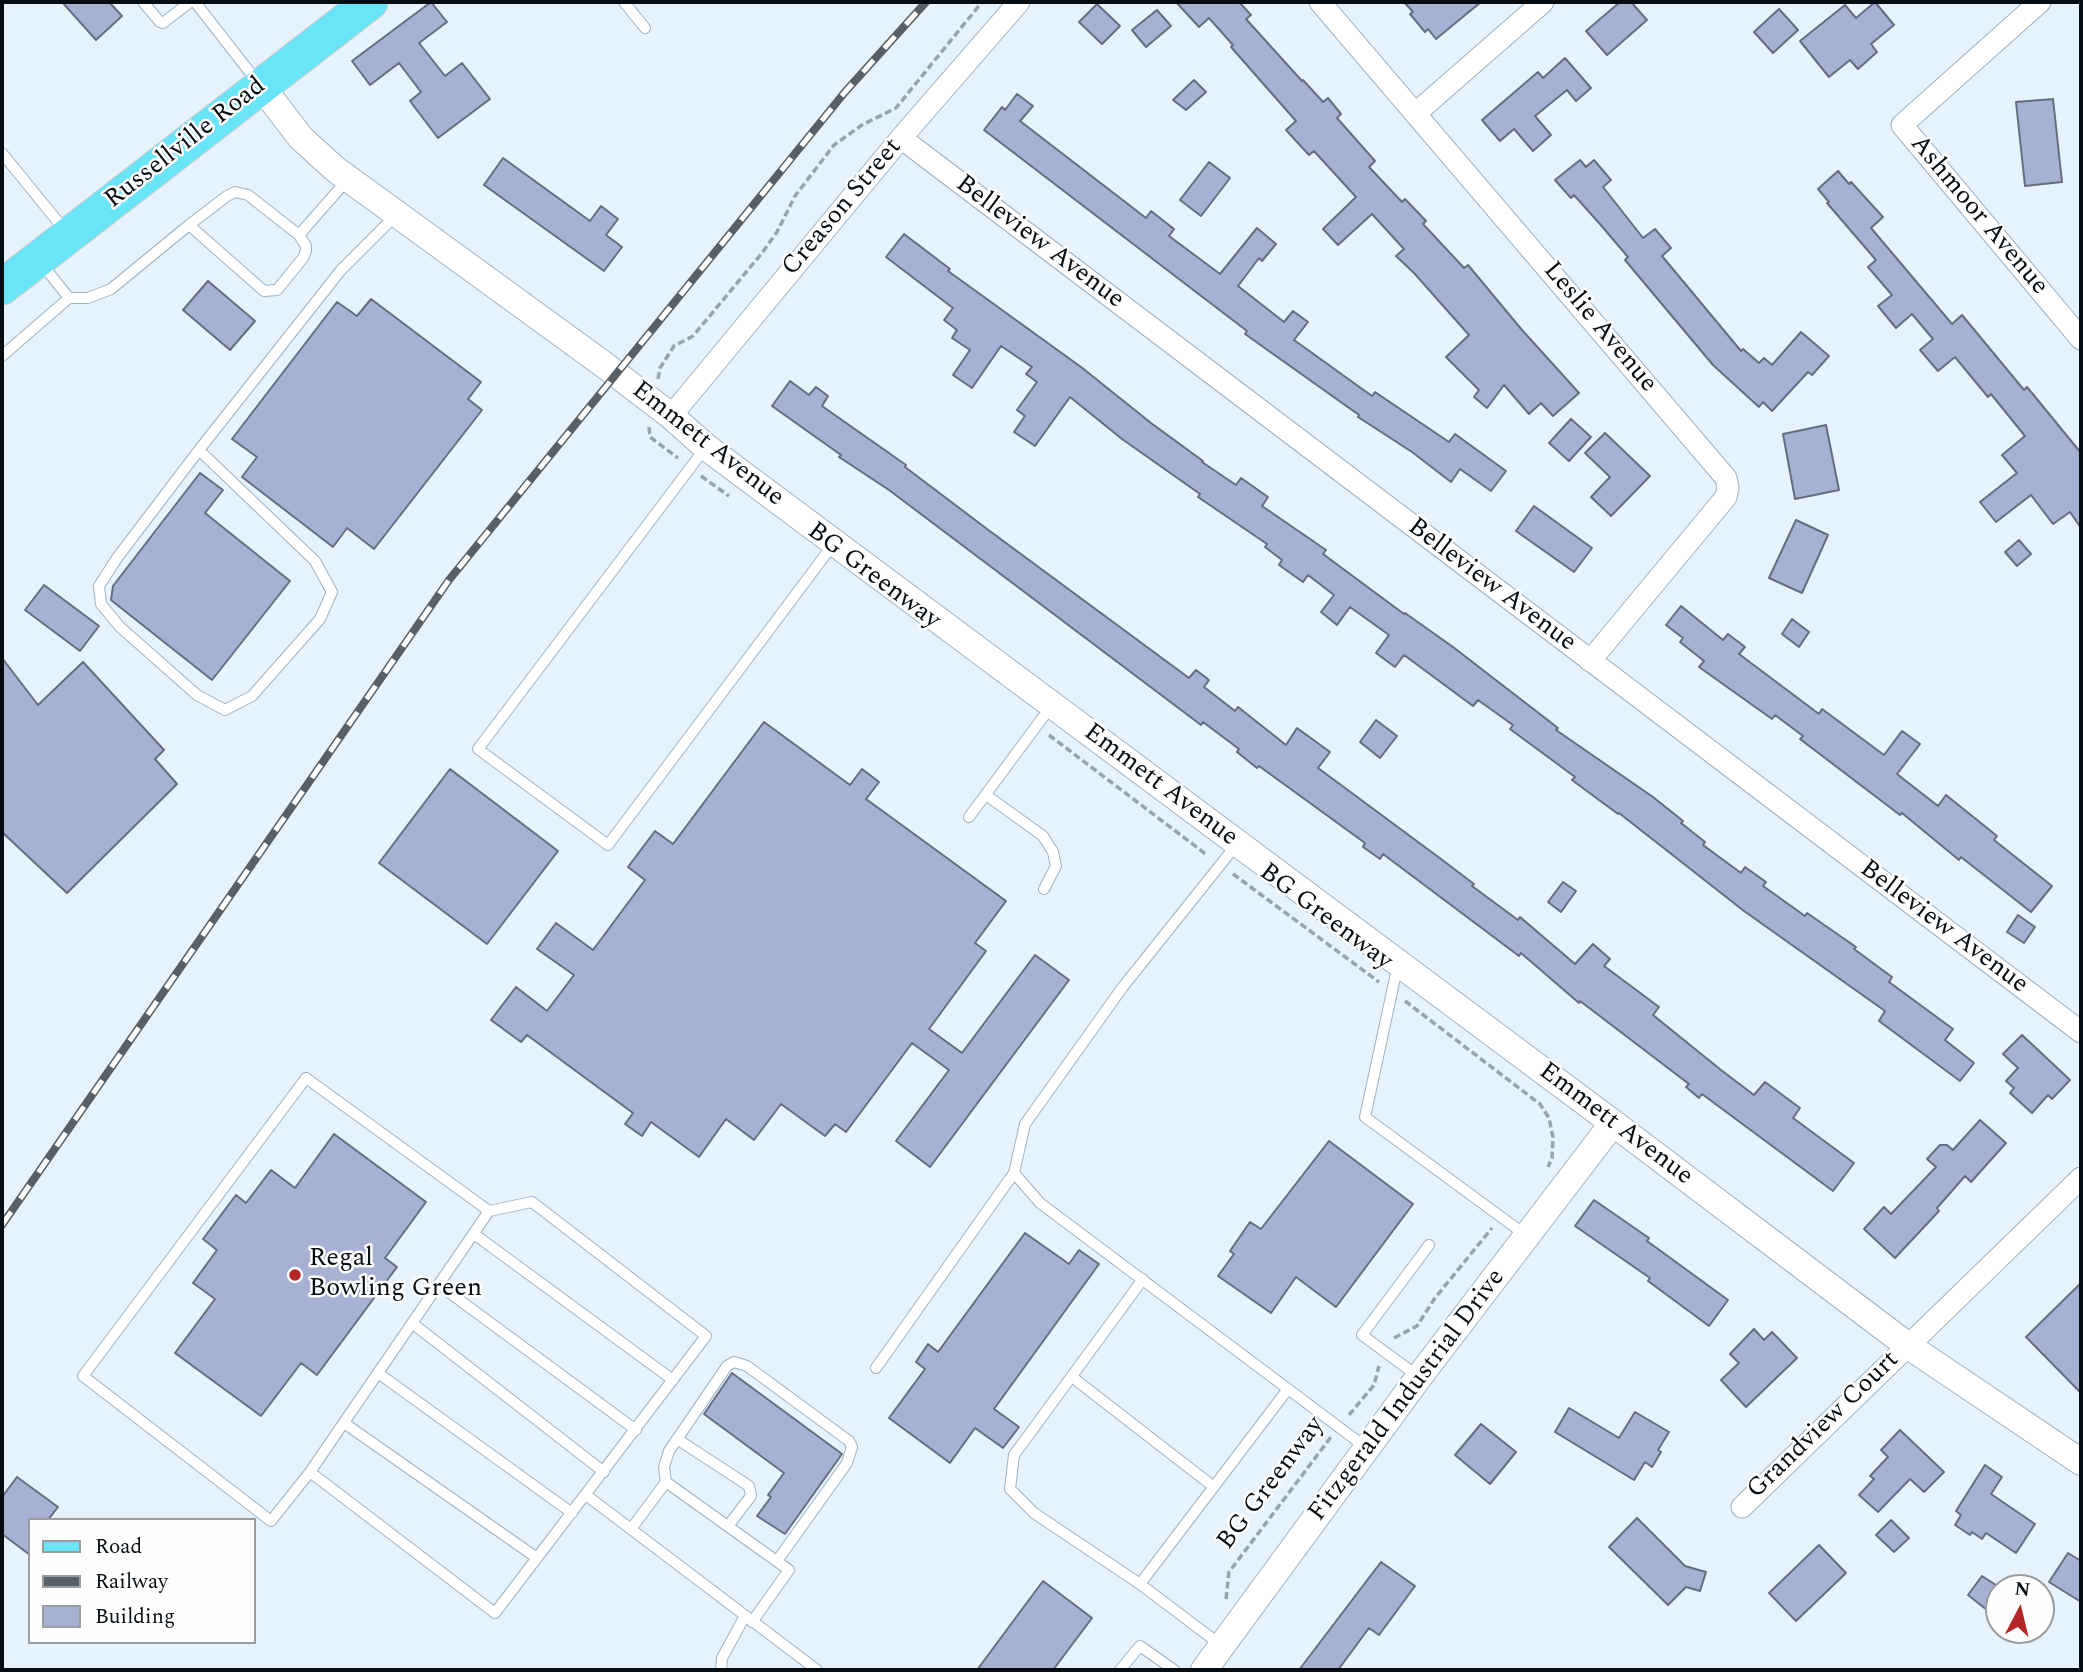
<!DOCTYPE html>
<style>
body{margin:0}
#map{position:relative;width:2083px;height:1672px;overflow:hidden;background:#e6f2fc;font-family:Spectral,serif}
canvas{display:block}
.frame{position:absolute;inset:0;border:4px solid #060d12;pointer-events:none}
.legend{position:absolute;left:28px;top:1518px;width:228px;height:126px;box-sizing:border-box;background:#fdfdfd;border:2px solid #9a9d9f;margin:0;padding:9px 12px;list-style:none;font-size:21px;color:#060d12}
.legend li{display:flex;align-items:center;gap:14px;height:35px}
.legend b{width:35px;border:2px solid #9a9d9f}
.north{position:absolute;left:1985px;top:1574px;width:70px;height:70px;box-sizing:border-box;background:#fdfdfd;border:2px solid #9a9d9f;border-radius:50%;rotate:7deg;font-size:19px;font-weight:700;line-height:28px;text-align:center;color:#060d12}
.north::after{content:'';display:block;margin:auto;width:24px;height:32px;background:#b52525;clip-path:polygon(50% 0,100% 100%,50% 72%,0 100%)}
</style>
<div id="map">
<canvas width="2083" height="1672"></canvas>
<div class="frame"></div>
<ul class="legend">
<li><b style="height:9px;background:#6ae4f7"></b>Road</li>
<li><b style="height:9px;background:#576066"></b>Railway</li>
<li><b style="height:19px;background:#a6b1d3"></b>Building</li>
</ul>
<div class="north">N</div>
</div>
<script>
const ctx = document.querySelector('canvas').getContext('2d');
ctx.lineJoin = 'round';
function fill(path, color) { ctx.fillStyle = color; ctx.fill(path, 'evenodd'); }
const toPath = rows => new Path2D(rows.map(r => 'M' + r).join(''));
function strokePath(path, color, width, dash) { ctx.strokeStyle = color; ctx.lineWidth = width; ctx.lineCap = dash ? 'butt' : 'round'; ctx.setLineDash(dash || []); ctx.stroke(path); }
function drawText(font, color, halo, rows, align = 'center') {
  ctx.font = font + ' Spectral,serif'; ctx.lineWidth = 5; ctx.setLineDash([]); ctx.textBaseline = 'middle'; ctx.strokeStyle = halo; ctx.fillStyle = color; for (const [text, x, y, turn = 0] of rows) {
    ctx.save(); ctx.translate(x, y); ctx.rotate((+turn || 0) * Math.PI / 180); ctx.textAlign = isNaN(turn) ? turn : align; if (halo) ctx.strokeText(text, 0, 0); ctx.fillText(text, 0, 0); ctx.restore();
  }
}
const building = toPath([
 [62,2,109,2,122,16,96,40,62,2],
 [431,2,447,22,419,43,445,76,462,63,490,99,438,138,410,101,421,92,399,63,370,85,352,61,431,2],
 [1176,2,1239,2,1251,15,1246,19,1302,81,1303,80,1323,102,1328,98,1341,114,1337,118,1375,161,1369,167,1402,202,1405,199,1426,221,1423,224,1464,268,1468,265,1522,330,1579,393,1553,416,1541,403,1529,414,1504,385,1487,408,1474,397,1479,390,1446,357,1469,335,1414,273,1396,256,1404,249,1372,214,1338,245,1323,229,1356,197,1314,151,1309,155,1286,130,1296,121,1231,47,1233,45,1209,18,1199,27,1176,2],
 [1404,2,1481,2,1436,39,1428,29,1425,32,1410,14,1413,12,1404,2],
 [1620,2,1631,2,1647,20,1607,55,1586,31,1620,2],
 [1875,2,1894,25,1871,44,1877,52,1858,69,1850,60,1829,77,1800,41,1845,5,1856,18,1875,2],
 [1097,4,1120,26,1102,44,1079,22,1097,4],
 [1779,9,1798,30,1773,53,1754,32,1779,9],
 [1157,10,1171,26,1146,47,1132,30,1157,10],
 [1565,58,1591,88,1576,101,1567,90,1535,116,1551,135,1533,151,1514,129,1500,141,1482,120,1538,72,1543,78,1565,58],
 [1194,80,1206,92,1186,110,1173,100,1194,80],
 [1017,94,1033,106,1020,121,1146,218,1151,211,1174,229,1169,236,1220,274,1257,228,1276,244,1262,261,1259,258,1238,286,1284,322,1293,311,1308,322,1294,340,1372,396,1375,392,1449,442,1455,434,1506,471,1491,491,1460,469,1451,482,1412,452,1358,417,1359,415,1245,334,1247,331,984,130,1002,107,1005,110,1017,94],
 [2053,99,2062,182,2025,186,2016,102,2053,99],
 [503,158,590,221,601,206,618,219,606,235,622,247,604,271,484,185,503,158],
 [1580,160,1586,167,1594,160,1611,180,1603,187,1643,238,1655,229,1671,248,1662,256,1741,351,1743,349,1759,363,1764,358,1772,365,1801,332,1829,356,1812,375,1808,372,1772,411,1763,402,1759,407,1713,365,1625,260,1628,257,1599,223,1574,195,1571,198,1555,180,1580,160],
 [1209,162,1230,178,1201,216,1180,200,1209,162],
 [1838,171,1849,184,1851,182,1883,217,1871,228,1952,324,1962,315,2024,390,2027,387,2081,453,2081,528,2070,512,2053,524,2031,495,1996,522,1980,502,2017,473,2002,455,2025,436,1991,394,1988,397,1955,357,1938,371,1920,350,1933,339,1912,314,1896,328,1878,306,1892,295,1868,267,1876,260,1827,203,1829,202,1818,189,1838,171],
 [904,234,950,269,948,271,1081,367,1151,423,1203,461,1202,462,1236,485,1241,478,1268,497,1262,506,1326,550,1323,554,1404,614,1405,613,1453,647,1558,728,1556,730,1653,797,1683,821,1681,823,1705,842,1703,845,1741,873,1745,867,1766,882,1763,886,1805,916,1807,913,1856,947,1854,949,1892,977,1889,982,1953,1029,1945,1040,1974,1063,1960,1081,1879,1021,1885,1011,1744,911,1619,813,1618,814,1572,780,1575,777,1510,729,1513,725,1478,700,1473,706,1404,655,1395,667,1376,653,1389,635,1350,607,1337,625,1321,612,1334,595,1308,575,1303,582,1279,565,1282,560,1265,547,1267,544,1198,497,1200,494,1122,439,1070,397,1035,446,1014,432,1025,416,1017,410,1037,382,1026,374,1032,367,1001,346,972,388,953,375,970,350,952,338,957,330,944,320,953,308,886,257,904,234],
 [208,281,255,321,230,350,183,310,208,281],
 [371,299,481,382,468,399,482,410,374,549,347,528,333,547,242,477,257,457,232,439,337,302,357,316,371,299],
 [790,381,809,395,816,387,828,396,822,406,906,465,905,467,987,529,1189,678,1196,670,1209,680,1204,687,1235,711,1238,707,1286,745,1297,728,1330,752,1318,768,1441,859,1474,884,1472,886,1518,920,1520,917,1575,964,1593,944,1610,959,1604,966,1659,1007,1653,1015,1721,1070,1754,1095,1765,1082,1800,1108,1793,1118,1854,1163,1833,1191,1702,1094,1699,1098,1686,1087,1689,1084,1580,1001,1579,1003,1521,953,1519,956,1383,854,1380,859,1363,847,1365,843,1259,766,1257,768,1237,752,1239,749,1203,722,1201,725,889,490,839,457,841,455,772,406,790,381],
 [1571,419,1591,437,1569,461,1549,443,1571,419],
 [1826,425,1839,490,1795,499,1783,434,1826,425],
 [1605,433,1650,476,1611,516,1591,497,1610,477,1585,453,1605,433],
 [200,473,223,490,205,513,290,581,212,680,111,600,113,586,200,473],
 [1534,506,1592,548,1574,572,1516,531,1534,506],
 [1796,520,1828,535,1802,593,1769,578,1796,520],
 [2019,540,2031,554,2017,566,2005,552,2019,540],
 [44,585,99,626,80,651,25,610,44,585],
 [1681,606,1723,640,1728,634,1745,647,1739,654,1819,714,1822,709,1884,755,1902,731,1920,744,1897,774,1938,806,1946,795,1997,836,1994,840,2052,886,2031,912,1961,857,1959,860,1902,813,1900,815,1800,739,1803,736,1775,715,1772,719,1699,667,1704,661,1680,642,1683,638,1666,625,1681,606],
 [1792,619,1809,632,1799,647,1782,634,1792,619],
 [2,658,38,705,83,662,164,750,155,759,177,784,67,893,2,832,2,658],
 [1376,720,1397,736,1380,758,1360,742,1376,720],
 [764,722,850,785,862,769,879,782,866,799,1006,901,975,943,986,951,929,1029,962,1053,1035,955,1069,980,930,1167,896,1141,949,1070,912,1043,846,1132,835,1124,825,1136,781,1104,754,1140,726,1119,699,1157,651,1122,642,1136,625,1124,633,1113,527,1035,521,1042,491,1020,516,987,547,1011,574,975,537,949,556,923,593,950,645,880,628,867,655,831,673,844,764,722],
 [450,769,558,851,487,944,379,863,450,769],
 [1563,882,1576,891,1561,912,1548,902,1563,882],
 [2018,915,2035,927,2024,943,2007,932,2018,915],
 [2022,1035,2070,1080,2052,1099,2048,1095,2032,1113,2010,1093,2014,1088,2006,1081,2018,1068,2003,1054,2022,1035],
 [1980,1120,2006,1143,1971,1182,1965,1176,1937,1208,1939,1211,1895,1258,1864,1229,1884,1207,1891,1214,1936,1167,1927,1159,1940,1145,1947,1145,1953,1150,1980,1120],
 [334,1134,426,1202,385,1258,397,1267,317,1375,301,1363,261,1416,175,1353,215,1299,193,1283,217,1250,203,1239,236,1195,246,1203,271,1170,295,1188,334,1134],
 [1329,1141,1413,1204,1336,1307,1296,1277,1271,1313,1218,1276,1234,1254,1230,1251,1250,1222,1261,1229,1329,1141],
 [1594,1200,1649,1238,1647,1241,1728,1300,1709,1326,1648,1281,1650,1278,1575,1226,1594,1200],
 [1025,1233,1069,1264,1079,1250,1099,1264,994,1409,1019,1427,1003,1448,975,1428,950,1463,889,1418,925,1369,916,1362,928,1344,938,1352,1025,1233],
 [2081,1283,2081,1393,2026,1337,2081,1283],
 [1754,1329,1764,1340,1772,1332,1797,1358,1746,1407,1721,1380,1739,1363,1730,1354,1754,1329],
 [732,1373,842,1454,785,1534,757,1516,771,1497,768,1495,784,1473,704,1414,732,1373],
 [1569,1408,1619,1438,1635,1412,1669,1432,1658,1450,1661,1452,1652,1467,1645,1462,1634,1480,1555,1432,1569,1408],
 [1481,1424,1516,1452,1490,1484,1455,1455,1481,1424],
 [1900,1430,1944,1472,1924,1492,1910,1479,1878,1512,1859,1495,1874,1479,1870,1476,1888,1457,1881,1450,1900,1430],
 [1985,1465,2002,1477,1991,1494,2035,1524,2016,1553,1986,1533,1982,1539,1972,1532,1970,1535,1955,1525,1961,1515,1956,1511,1985,1465],
 [17,1477,58,1507,48,1520,30,1520,30,1555,2,1534,2,1497,17,1477],
 [1637,1518,1685,1566,1706,1572,1700,1591,1686,1587,1668,1605,1609,1547,1637,1518],
 [1891,1520,1909,1538,1894,1552,1876,1535,1891,1520],
 [1819,1545,1846,1573,1796,1621,1769,1593,1819,1545],
 [2068,1553,2081,1561,2081,1602,2049,1582,2068,1553],
 [1381,1562,1415,1586,1379,1635,1369,1628,1338,1670,1299,1670,1381,1562],
 [1982,1576,1999,1587,1999,1604,1992,1614,1968,1595,1982,1576],
 [1043,1581,1092,1618,1053,1670,977,1670,1043,1581]
]);
fill(building, '#a6b1d3');
strokePath(building, '#676d81', 2);
const service = toPath([
 [143,2,160,22,163,23,190,2],
 [195,2,259,84],
 [624,2,645,28],
 [2,153,67,233],
 [299,235,348,179],
 [69,298,88,298,111,289,189,225,227,196,235,192,248,195,299,235,306,246,306,251,303,258,277,290,264,291,189,225],
 [2,356,69,298,41,263],
 [706,447,478,749,608,845,835,542],
 [199,450,315,561,332,592,320,619,252,696,225,710,197,695,120,627,101,604,99,586,117,558,199,450,341,270,396,215],
 [986,795,1043,836,1053,852,1056,866,1044,889],
 [969,817,1052,705],
 [1237,844,1122,988,1025,1124,1014,1173,1040,1203,1368,1449],
 [1398,964,1365,1117,1527,1236],
 [306,1078,489,1211,532,1202,706,1336,495,1613,310,1472,271,1521,83,1376,306,1078],
 [474,1234,673,1380],
 [1143,1279,1014,1455,1010,1489,1034,1513,1140,1584,1222,1646],
 [439,1285,636,1430],
 [412,1323,604,1472],
 [876,1368,1014,1173],
 [378,1373,572,1513],
 [1072,1377,1214,1487],
 [1419,1377,1362,1335,1429,1245],
 [344,1423,537,1558],
 [677,1439,749,1486,751,1496,728,1526],
 [310,1472,489,1211],
 [666,1482,664,1467,669,1451,727,1366,734,1362,747,1366,849,1441,852,1447,847,1463,777,1561],
 [586,1495,817,1670],
 [631,1529,666,1482,789,1570,752,1622],
 [1140,1584,1288,1389],
 [721,1670,722,1658,745,1616],
 [1120,1670,1140,1646,1174,1670]
]);
const minor = toPath([
 [1320,2,1726,478,1728,488,1726,497,1590,661],
 [2040,2,1902,125,2081,339],
 [1416,113,1543,2],
 [901,138,2081,1032],
 [671,416,901,138,1019,2],
 [1742,1507,2081,1178]
]);
const tertiary = toPath([
 [261,86,301,138,335,169,603,364,671,416,706,447,1613,1123,1907,1345,2081,1462],
 [1204,1670,1419,1377,1613,1123]
]);
const primary = toPath([
 [2,287,370,2]
]);
strokePath(service, '#9eb2c2', 12);
strokePath(minor, '#9eb2c2', 23);
strokePath(tertiary, '#9eb2c2', 28);
strokePath(primary, '#cdcfd0', 37);
strokePath(toPath([
 [658,379,660,368,674,346,693,336,762,253,777,232,795,196,834,145,862,125,896,108,982,2],
 [649,427,650,437,678,458],
 [701,476,729,496],
 [1049,735,1207,855],
 [1233,874,1379,982],
 [1405,1001,1540,1104,1549,1118,1553,1137,1552,1158,1548,1167],
 [1394,1338,1417,1326,1435,1298,1492,1228],
 [1349,1415,1374,1385,1379,1366],
 [1226,1599,1229,1572,1331,1437]
]), '#98a3ab', 3.5, [7, 3.5]);
strokePath(service, '#fff', 10);
strokePath(minor, '#fff', 21);
strokePath(tertiary, '#fff', 26);
strokePath(primary, '#6ae4f7', 35);
const rail = toPath([
 [2,1225,449,580,845,92,926,2]
]);
strokePath(rail, '#576066', 8);
strokePath(rail, '#fdfdfd', 5, [16]);
for (const [x, y, r, color] of [
 [295,1275,7,"#b52525"]
]) { const dot = new Path2D(); dot.arc(x, y, r, 0, 2 * Math.PI); ctx.fillStyle = color; ctx.fill(dot); strokePath(dot, '#fdfdfd', 2.5); }
drawText('26px', '#060d12', '#fdfdfd', [
 ["Russellville Road",186,144,-38],
 ["Creason Street",843,208,-50],
 ["Ashmoor Avenue",1978,216,50],
 ["Belleview Avenue",1039,243,37],
 ["Leslie Avenue",1599,328,50],
 ["Emmett Avenue",707,445,38],
 ["BG Greenway",873,577,37],
 ["Belleview Avenue",1491,586,37],
 ["Emmett Avenue",1160,786,37],
 ["BG Greenway",1325,918,37],
 ["Belleview Avenue",1943,928,37],
 ["Emmett Avenue",1615,1125,37],
 ["Fitzgerald Industrial Drive",1408,1396,-53],
 ["Grandview Court",1824,1426,-44],
 ["BG Greenway",1272,1484,-53]
]);
drawText('26px', '#060d12', '#fdfdfd', [
 ["Regal",309,1260],
 ["Bowling Green",309,1290]
], 'left');
</script>
